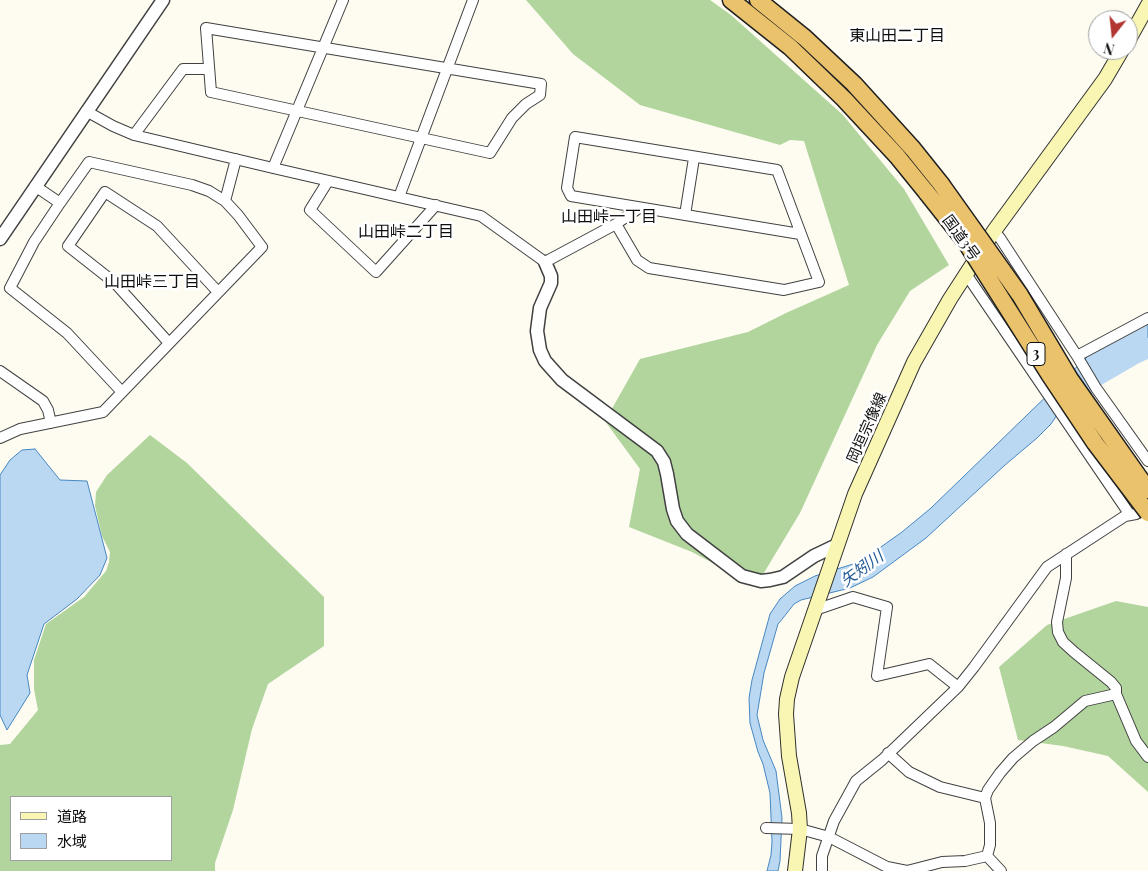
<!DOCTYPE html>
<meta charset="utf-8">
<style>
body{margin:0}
#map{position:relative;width:1148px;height:871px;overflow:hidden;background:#fefcf1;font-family:"Playfair Display","Noto Sans JP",serif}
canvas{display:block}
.legend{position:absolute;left:10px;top:796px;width:162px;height:65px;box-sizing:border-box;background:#fff;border:1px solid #9f9f9f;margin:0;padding:6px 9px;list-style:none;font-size:15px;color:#0e0e0e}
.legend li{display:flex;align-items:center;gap:10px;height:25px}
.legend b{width:25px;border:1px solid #9f9f9f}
.north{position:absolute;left:1088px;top:10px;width:50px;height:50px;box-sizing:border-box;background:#fff;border:1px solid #9f9f9f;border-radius:50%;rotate:196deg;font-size:14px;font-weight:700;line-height:20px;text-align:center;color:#0e0e0e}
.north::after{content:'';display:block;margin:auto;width:18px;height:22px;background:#b23632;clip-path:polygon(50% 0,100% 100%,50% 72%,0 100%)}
</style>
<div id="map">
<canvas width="1148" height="871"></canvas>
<ul class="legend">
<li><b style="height:6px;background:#f8f6b2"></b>道路</li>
<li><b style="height:14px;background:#bad8f1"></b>水域</li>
</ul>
<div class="north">N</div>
</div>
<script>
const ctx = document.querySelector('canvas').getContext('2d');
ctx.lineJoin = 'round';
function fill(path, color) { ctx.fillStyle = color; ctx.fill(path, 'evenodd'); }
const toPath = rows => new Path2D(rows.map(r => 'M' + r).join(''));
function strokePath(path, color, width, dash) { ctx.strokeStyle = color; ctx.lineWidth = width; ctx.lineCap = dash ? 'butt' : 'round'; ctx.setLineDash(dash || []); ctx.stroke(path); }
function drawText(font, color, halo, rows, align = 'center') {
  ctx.font = font + ' "Playfair Display","Noto Sans JP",serif'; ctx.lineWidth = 5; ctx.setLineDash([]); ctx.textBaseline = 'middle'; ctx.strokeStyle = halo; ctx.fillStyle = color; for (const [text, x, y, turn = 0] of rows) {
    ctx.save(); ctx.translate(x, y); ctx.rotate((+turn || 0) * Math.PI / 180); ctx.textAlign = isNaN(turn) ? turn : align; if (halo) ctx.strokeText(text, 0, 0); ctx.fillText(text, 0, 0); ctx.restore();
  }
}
fill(toPath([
 [526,0,710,0,731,15,843,115,904,189,949,265,910,291,877,345,800,513,756,586,692,552,629,527,640,469,605,421,640,359,748,332,786,313,849,285,804,141,790,140,780,145,640,105,573,54],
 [150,435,187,463,324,597,324,646,268,684,252,729,233,810,215,863,215,871,0,871,0,745,10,744,38,710,34,689,34,660,46,624,84,597,106,571,109,562,110,552,102,536,95,506,96,492,107,475],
 [171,797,171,860,11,860,11,797],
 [1116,601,1148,607,1148,792,1108,756,1063,746,1018,740,999,667,1047,625]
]), '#b2d59e');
const water = toPath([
 [1148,323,1148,343,1124,354,1096,372,1065,403,1051,424,1037,438,1005,465,926,538,873,577,850,588,801,600,794,604,783,618,778,624,764,673,757,715,763,740,776,771,782,818,780,861,778,871,767,871,771,855,772,842,770,793,763,764,758,752,750,723,749,698,752,680,770,614,780,599,795,586,815,576,853,564,864,559,902,532,931,508,1089,355,1148,323],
 [35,449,60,480,87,481,107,558,100,575,77,599,44,624,27,675,30,693,7,730,0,715,0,475,10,460,22,450,35,449]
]);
fill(water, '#bad8f1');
strokePath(water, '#4787c1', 1);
strokePath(toPath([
 [1065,403,1095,377,1133,355,1148,348]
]), '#bad8f1', 20);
const minor = toPath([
 [343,0,273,168,481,216,545,262,616,224,639,208],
 [206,28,541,84,540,95,526,104,512,118,490,153,211,92,206,28],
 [86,111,113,126,134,135,273,168],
 [134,135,183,69,209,69],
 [328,181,310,210,376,272,436,205],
 [35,186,60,203,34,242,10,288,67,333,122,392],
 [399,197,473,0],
 [60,203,89,162,192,185,209,191,225,201],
 [685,215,694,158],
 [616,224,637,260,649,268,784,290,819,282,777,170,575,137,567,188,571,196,800,234],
 [994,231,1000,238,1077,356,1096,388,1148,461],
 [966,274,1130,515],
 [169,343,115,283,68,246,105,192,157,226,218,292],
 [1077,356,1148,318],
 [0,371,43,401,48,410,51,423],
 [0,438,20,429,103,412,262,247,238,215,225,201,236,159],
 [1066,554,1066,578,1057,622,1058,632,1063,642,1074,652,1111,682,1116,688,1116,694,1136,741,1148,757],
 [815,610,853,597,887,607,877,676,929,664,958,687],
 [888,753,909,772,940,787,985,798],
 [766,828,800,829,829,837,887,867,907,871,942,862,965,861,987,856],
 [987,856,990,845,990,823,985,798,988,790,1000,773,1013,758,1033,741,1054,727,1085,701,1116,694],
 [987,856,1001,871],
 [822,871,822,856,834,821,856,781,882,760,958,687,974,667,1047,567,1125,516,1136,514,1148,507]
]);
const tertiary = toPath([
 [0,239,163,0],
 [545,262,551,276,551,283,540,308,537,331,540,350,545,361,562,380,657,451,664,462,667,474,673,509,677,521,687,534,742,576,761,581,770,580,783,577,814,556,837,545]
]);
const secondary = toPath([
 [1128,41,1148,5],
 [795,871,800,829,799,813,789,756,786,714,787,699,792,677,855,494,914,362,950,299,994,231,1105,79,1122,50]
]);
const trunk = toPath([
 [731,0,790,47,844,99,897,156,927,193],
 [758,0,805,38,854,84,913,149,941,184]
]);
strokePath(minor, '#414141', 12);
strokePath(tertiary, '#414141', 15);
strokePath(secondary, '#303030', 16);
strokePath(trunk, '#1f1f1f', 19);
strokePath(minor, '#fff', 10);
strokePath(tertiary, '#fff', 12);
strokePath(secondary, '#f8f6b2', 14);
strokePath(trunk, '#eac26c', 16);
const trunkBridge = toPath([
 [941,184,1020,295,1070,379,1148,490],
 [927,193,965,241,1049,374,1095,443,1148,513]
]);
strokePath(trunkBridge, '#1f1f1f', 19, []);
strokePath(trunkBridge, '#eac26c', 16);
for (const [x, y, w] of [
 [1036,354,18]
]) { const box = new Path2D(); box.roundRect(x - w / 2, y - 11.5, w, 23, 4); ctx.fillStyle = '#fff'; ctx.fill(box); strokePath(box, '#0e0e0e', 1); }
drawText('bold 14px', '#0e0e0e', null, [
 ["3",1036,354]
]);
drawText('15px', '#0e0e0e', '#fff', [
 ["国道3号",961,238,54],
 ["岡垣宗像線",867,428,-66]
]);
drawText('16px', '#0e0e0e', '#fff', [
 ["東山田二丁目",897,36],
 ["山田峠一丁目",609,217],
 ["山田峠二丁目",406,232],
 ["山田峠三丁目",152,282]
]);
drawText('italic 16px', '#225a95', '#fff', [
 ["矢矧川",862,569,-36]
]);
</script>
